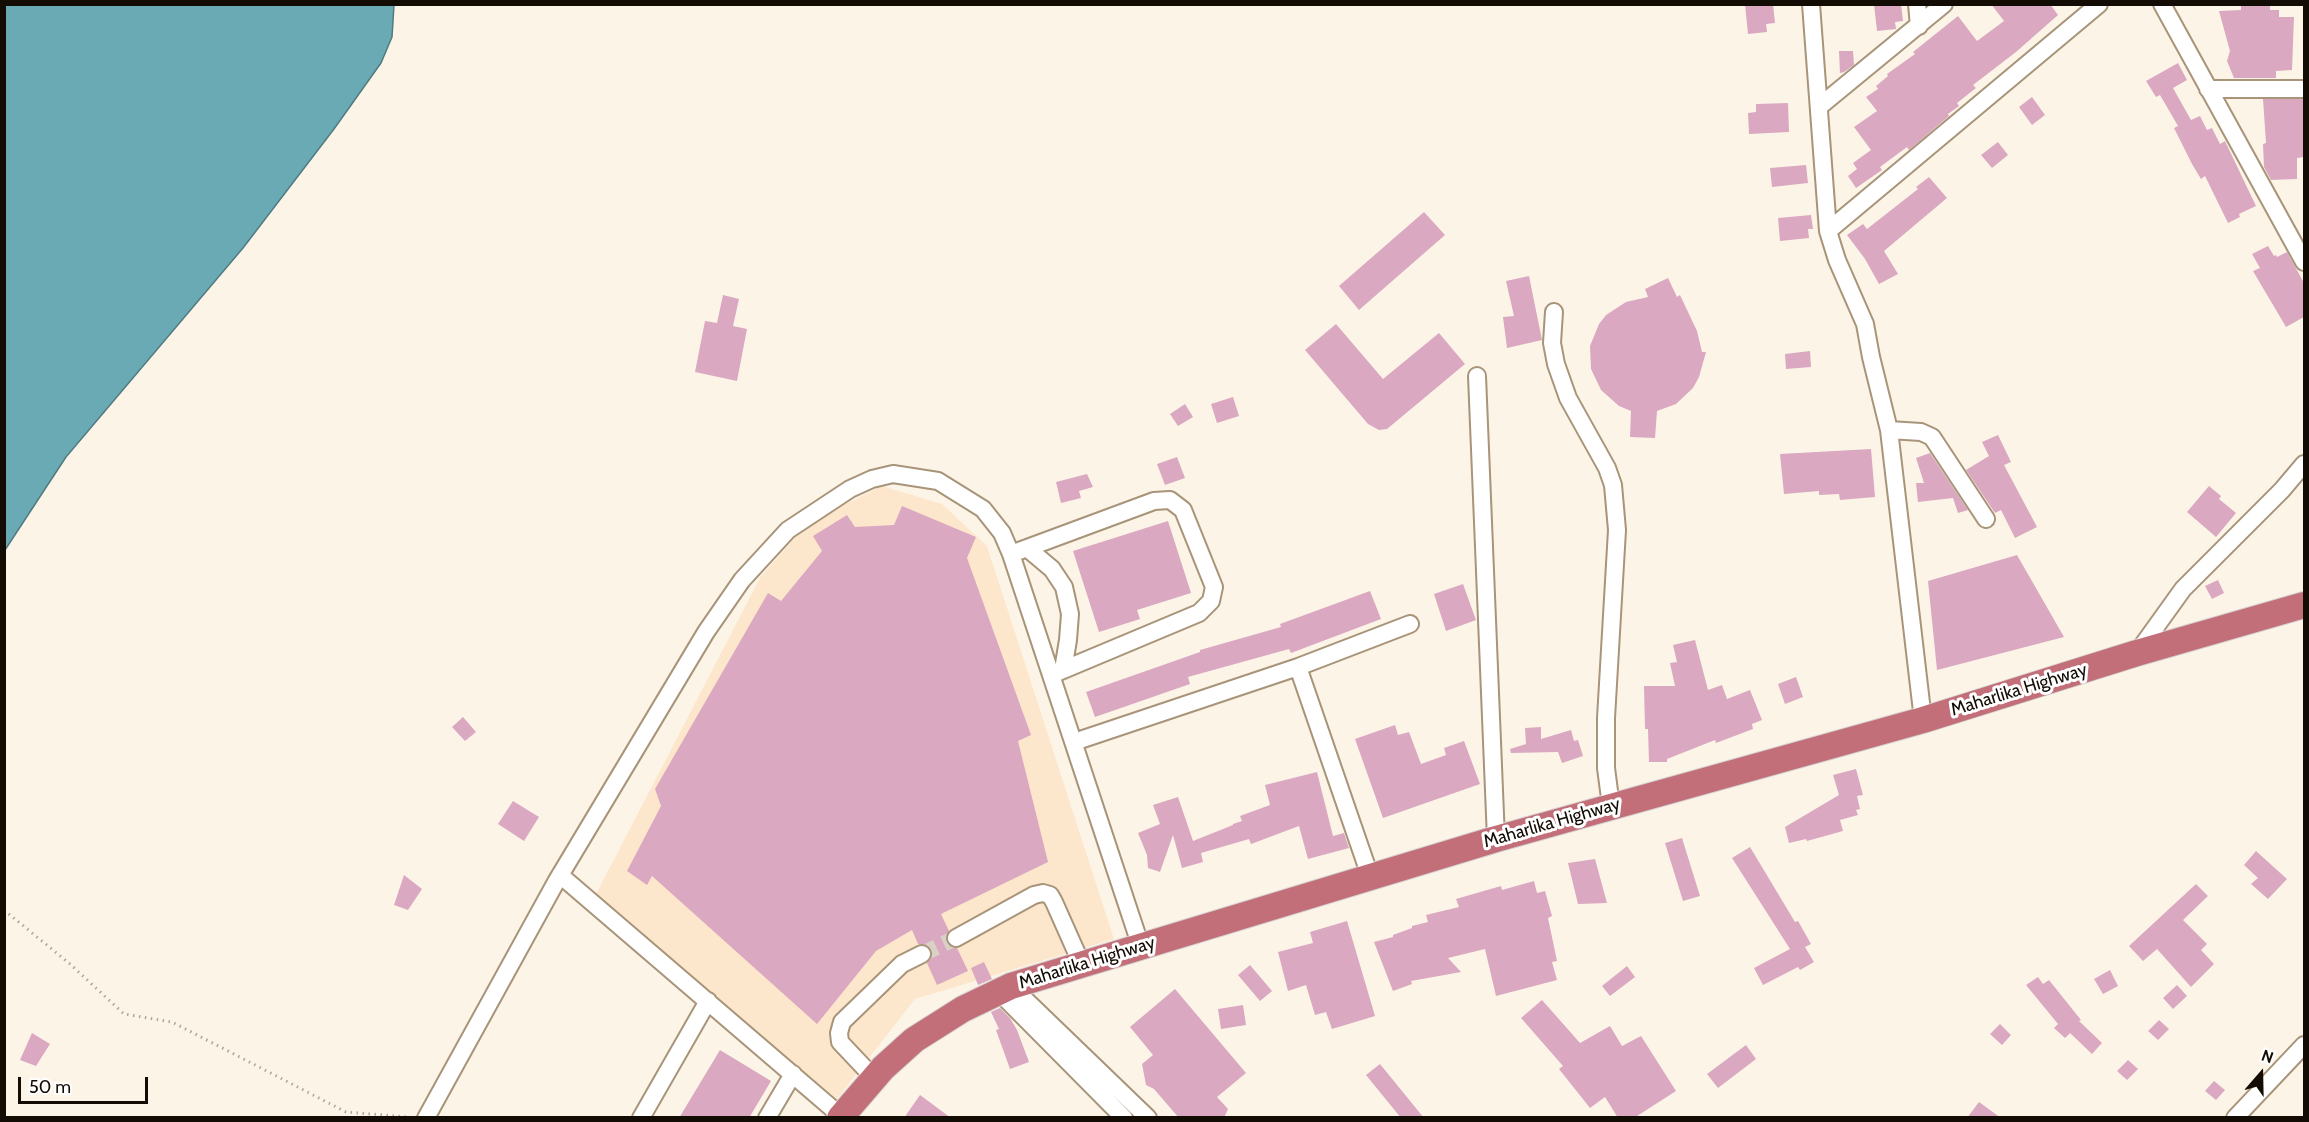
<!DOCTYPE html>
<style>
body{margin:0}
#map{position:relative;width:2309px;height:1122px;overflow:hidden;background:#fdf4e8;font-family:Cabin,sans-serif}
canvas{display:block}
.frame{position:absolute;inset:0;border:6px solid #130c04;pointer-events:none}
.north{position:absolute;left:2231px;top:1044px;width:60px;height:60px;-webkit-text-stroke:4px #fff;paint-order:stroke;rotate:20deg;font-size:16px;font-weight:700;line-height:24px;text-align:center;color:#130c04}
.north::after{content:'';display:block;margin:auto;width:21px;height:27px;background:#130c04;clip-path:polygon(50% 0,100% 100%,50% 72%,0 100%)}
.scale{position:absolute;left:18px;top:1077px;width:130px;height:27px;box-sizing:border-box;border:3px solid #130c04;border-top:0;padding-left:8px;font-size:18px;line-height:21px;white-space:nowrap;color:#130c04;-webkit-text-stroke:4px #fff;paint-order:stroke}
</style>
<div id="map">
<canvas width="2309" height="1122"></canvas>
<div class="frame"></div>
<div class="north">N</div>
<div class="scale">50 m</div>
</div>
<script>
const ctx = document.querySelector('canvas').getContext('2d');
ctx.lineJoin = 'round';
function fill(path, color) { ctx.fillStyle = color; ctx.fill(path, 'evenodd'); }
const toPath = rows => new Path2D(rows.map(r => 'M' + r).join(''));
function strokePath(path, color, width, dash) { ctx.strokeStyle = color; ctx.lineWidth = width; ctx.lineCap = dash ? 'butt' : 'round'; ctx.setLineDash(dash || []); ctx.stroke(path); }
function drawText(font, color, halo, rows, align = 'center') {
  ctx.font = font + ' Cabin,sans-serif'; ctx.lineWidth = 6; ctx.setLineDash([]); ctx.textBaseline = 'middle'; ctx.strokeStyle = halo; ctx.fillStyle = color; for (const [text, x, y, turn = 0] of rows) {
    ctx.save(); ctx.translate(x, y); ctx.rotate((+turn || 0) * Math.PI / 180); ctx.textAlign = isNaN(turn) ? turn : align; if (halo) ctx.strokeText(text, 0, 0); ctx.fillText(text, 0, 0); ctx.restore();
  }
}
fill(toPath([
 [882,486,942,504,987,546,1114,939,915,999,837,1099,595,896,761,576,808,523]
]), '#fde7cc');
const water = toPath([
 [5,4,394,5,392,37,381,63,334,129,243,248,66,457,5,550,5,4]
]);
fill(water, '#6aaab5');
strokePath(water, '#507b80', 1.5);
fill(toPath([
 [1745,4,1773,4,1775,23,1766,24,1767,32,1748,34],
 [1874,4,1901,4,1903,21,1895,22,1896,29,1877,31],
 [1991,4,2050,4,2058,15,2016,52,1973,85,1976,88,1957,103,1959,106,1948,114,1949,116,1909,150,1907,147,1880,167,1882,170,1856,188,1848,176,1857,169,1853,163,1871,150,1854,127,1877,111,1866,97,1878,89,1876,86,1888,76,1887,74,1915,54,1913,52,1958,16,1977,41,2004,21],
 [2241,6,2270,6,2270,10,2279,10,2279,17,2294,17,2292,70,2276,71,2276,78,2234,78,2227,61,2230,51,2219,11,2241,10],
 [1839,51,1853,51,1854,65,1844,72,1840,73],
 [2178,63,2187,80,2173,88,2191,120,2200,116,2207,130,2212,128,2220,144,2225,141,2256,206,2239,214,2240,217,2228,223,2205,176,2201,179,2192,164,2174,128,2178,126,2160,95,2156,97,2146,81],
 [2032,97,2045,115,2032,125,2019,107],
 [2263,99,2304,99,2304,157,2297,158,2297,179,2271,180,2264,167,2263,144,2266,143],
 [1788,103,1789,132,1749,134,1748,113,1756,112,1756,104],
 [1998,142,2008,155,1992,168,1981,155],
 [1806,165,1808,183,1772,187,1770,168],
 [1929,177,1947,198,1884,251,1898,274,1879,284,1865,259,1847,235,1863,224,1867,229,1918,189,1916,187],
 [1424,212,1445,235,1359,310,1339,286],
 [1811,215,1813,229,1808,229,1809,238,1780,241,1778,218],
 [2268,246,2274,256,2276,255,2277,257,2287,252,2304,283,2304,317,2286,327,2253,271,2260,268,2252,254],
 [1529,276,1542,340,1507,348,1503,317,1514,316,1506,281],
 [1668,278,1677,297,1680,295,1697,331,1702,352,1706,352,1699,377,1693,388,1676,404,1657,411,1655,438,1630,437,1631,411,1619,406,1601,390,1591,369,1590,346,1599,324,1606,315,1626,302,1648,297,1645,289],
 [723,295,739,299,733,326,747,329,737,381,695,372,705,321,717,323],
 [1336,324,1383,379,1439,333,1465,364,1387,429,1379,430,1368,424,1305,350],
 [1810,351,1811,367,1786,369,1785,354],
 [1233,397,1239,416,1217,423,1211,404],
 [1185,404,1193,417,1178,426,1170,414],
 [1998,435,2011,462,2004,465,2037,527,2015,538,2001,510,1995,513,1966,470,1989,456,1982,442],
 [1871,449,1875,497,1840,500,1839,494,1819,495,1819,491,1784,494,1780,454],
 [1930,453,1968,510,1958,513,1953,498,1918,502,1916,483,1924,483,1916,458],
 [1177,457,1185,478,1165,485,1157,464],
 [1087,474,1093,487,1079,491,1081,498,1061,503,1056,482],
 [2209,486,2221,496,2219,499,2236,513,2216,537,2187,512],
 [902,506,976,537,967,558,1031,735,1018,741,1048,862,941,914,949,931,946,937,947,943,951,947,957,948,968,971,937,985,927,963,931,959,932,950,927,945,918,944,912,930,876,951,817,1024,652,876,647,885,627,871,661,806,655,789,768,593,781,601,822,551,813,536,847,515,855,527,894,525],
 [1168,521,1191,593,1137,610,1140,619,1099,632,1073,551],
 [2017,555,2064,637,1937,670,1928,581],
 [2218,580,2224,593,2212,599,2205,586],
 [1463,584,1476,620,1446,631,1434,594],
 [1370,591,1381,619,1291,653,1289,649,1188,677,1190,684,1095,717,1086,692,1200,652,1200,650,1281,627,1280,624],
 [1695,640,1708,690,1722,685,1727,699,1750,690,1762,720,1752,724,1753,729,1716,743,1715,740,1667,759,1667,762,1649,762,1648,729,1645,729,1644,686,1675,686,1670,663,1677,662,1673,645],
 [1796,677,1803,697,1785,704,1778,684],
 [463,717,476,732,465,741,452,727],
 [1395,725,1398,735,1409,732,1421,764,1446,755,1444,748,1464,741,1480,784,1383,818,1355,739],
 [1541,727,1541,739,1571,730,1574,741,1578,740,1583,756,1562,763,1558,752,1511,753,1510,749,1526,744,1525,728],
 [1856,769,1863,795,1857,796,1860,809,1856,810,1858,815,1840,820,1843,831,1807,841,1806,839,1789,843,1785,827,1839,795,1833,775],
 [1317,772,1333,836,1344,833,1349,848,1308,859,1299,826,1251,844,1249,839,1201,853,1203,862,1182,868,1173,835,1160,872,1148,868,1147,855,1138,833,1160,824,1153,805,1178,797,1193,841,1233,825,1233,824,1242,821,1240,816,1270,805,1265,785],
 [513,801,539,817,524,841,498,824],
 [1682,838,1700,896,1683,901,1665,843],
 [1750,847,1795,922,1798,921,1811,944,1805,947,1814,962,1800,970,1798,967,1763,985,1754,968,1790,949,1732,858],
 [2256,851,2287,879,2268,899,2251,884,2258,878,2244,865],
 [1595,859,1607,903,1578,904,1568,863],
 [404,875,422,889,408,910,394,905],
 [1534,881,1537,893,1545,891,1552,916,1548,918,1557,961,1552,962,1557,980,1496,996,1485,949,1448,958,1461,972,1411,981,1412,984,1393,991,1374,942,1393,937,1393,935,1412,928,1412,926,1428,922,1426,915,1459,907,1456,899,1501,886,1502,890],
 [2196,884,2208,896,2183,920,2207,944,2201,950,2214,964,2191,987,2157,949,2143,961,2129,946],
 [1347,921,1375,1016,1332,1029,1326,1012,1315,1015,1306,985,1288,991,1278,952,1313,943,1310,932],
 [984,962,992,979,978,985,971,968],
 [1250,965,1272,991,1260,1001,1238,975],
 [1627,966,1635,977,1610,996,1602,986],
 [2110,970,2118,986,2103,994,2094,979],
 [2038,977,2043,984,2049,980,2081,1020,2079,1021,2102,1043,2092,1054,2070,1033,2065,1038,2054,1028,2058,1024,2026,985],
 [2177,985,2187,996,2173,1009,2163,998],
 [1175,989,1246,1073,1217,1097,1228,1109,1224,1118,1179,1118,1154,1089,1146,1085,1142,1064,1153,1055,1130,1027],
 [1542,1000,1580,1043,1610,1026,1622,1046,1641,1036,1676,1091,1634,1118,1618,1118,1605,1097,1590,1108,1559,1069,1563,1066,1521,1018],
 [1243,1005,1246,1025,1221,1029,1218,1009],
 [1000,1008,1010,1018,1017,1030,1029,1062,1010,1069,996,1030,999,1029,991,1012],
 [2159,1020,2169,1029,2158,1040,2148,1031],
 [2000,1024,2011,1035,2002,1045,1990,1034],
 [32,1033,50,1044,36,1066,20,1060],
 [1746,1045,1756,1059,1718,1088,1707,1074],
 [720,1050,771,1081,749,1118,679,1118],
 [2128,1060,2138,1069,2127,1080,2117,1071],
 [1380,1064,1424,1118,1401,1118,1366,1075],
 [2214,1081,2225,1090,2216,1100,2205,1091],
 [920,1095,951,1118,904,1118],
 [1979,1102,2001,1118,1967,1118]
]), '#daa8c0');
strokePath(toPath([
 [922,954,956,938]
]), '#dad1c6', 16, [16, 8]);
const minor = toPath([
 [1811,4,1828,231,1837,260,1865,324,1871,357,1889,430,1923,720],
 [1917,4,1919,26],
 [2162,4,2304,262],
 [2208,89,2304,89],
 [1820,106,1944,4],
 [1828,231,2099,4],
 [1554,312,1552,343,1556,364,1568,398,1607,468,1613,485,1617,530,1606,718,1606,768,1611,806],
 [1477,376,1496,839],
 [1889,430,1921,432,1932,437,1986,519],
 [1027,548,1052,569,1064,587,1070,614,1068,640,1063,670],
 [1011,554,1154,501,1170,500,1183,510,1214,587,1211,601,1199,613,1051,675],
 [2137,653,2183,589,2282,490,2304,464],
 [1298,667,1370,876],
 [1074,742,1298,667,1410,624],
 [560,875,841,1116],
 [956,938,1034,895,1043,893,1050,895,1054,902,1082,965],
 [1011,986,1148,1118],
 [998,991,1124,1118],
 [874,1078,840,1042,839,1033,842,1022,902,964,922,954],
 [426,1118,556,882,706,632,742,580,788,530,850,489,872,479,893,474,938,481,983,509,1002,533,1011,554,1141,947],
 [641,1118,708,1001],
 [767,1118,793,1074],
 [2235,1118,2304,1045]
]);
const highway = toPath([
 [840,1118,883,1068,914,1040,963,1009,1011,986,1496,839,1923,720,2137,653,2304,605]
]);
strokePath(minor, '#a89479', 20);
strokePath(highway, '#d5d3d2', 28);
strokePath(toPath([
 [4,910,70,964,124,1014,172,1022,346,1112,409,1117]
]), '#afa79c', 3, [1.5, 4.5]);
strokePath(minor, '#fff', 16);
strokePath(highway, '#c26f79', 26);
drawText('18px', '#130c04', '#fff', [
 ["Maharlika Highway",2019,690,-17],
 ["Maharlika Highway",1552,823,-16],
 ["Maharlika Highway",1087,963,-17]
]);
</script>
